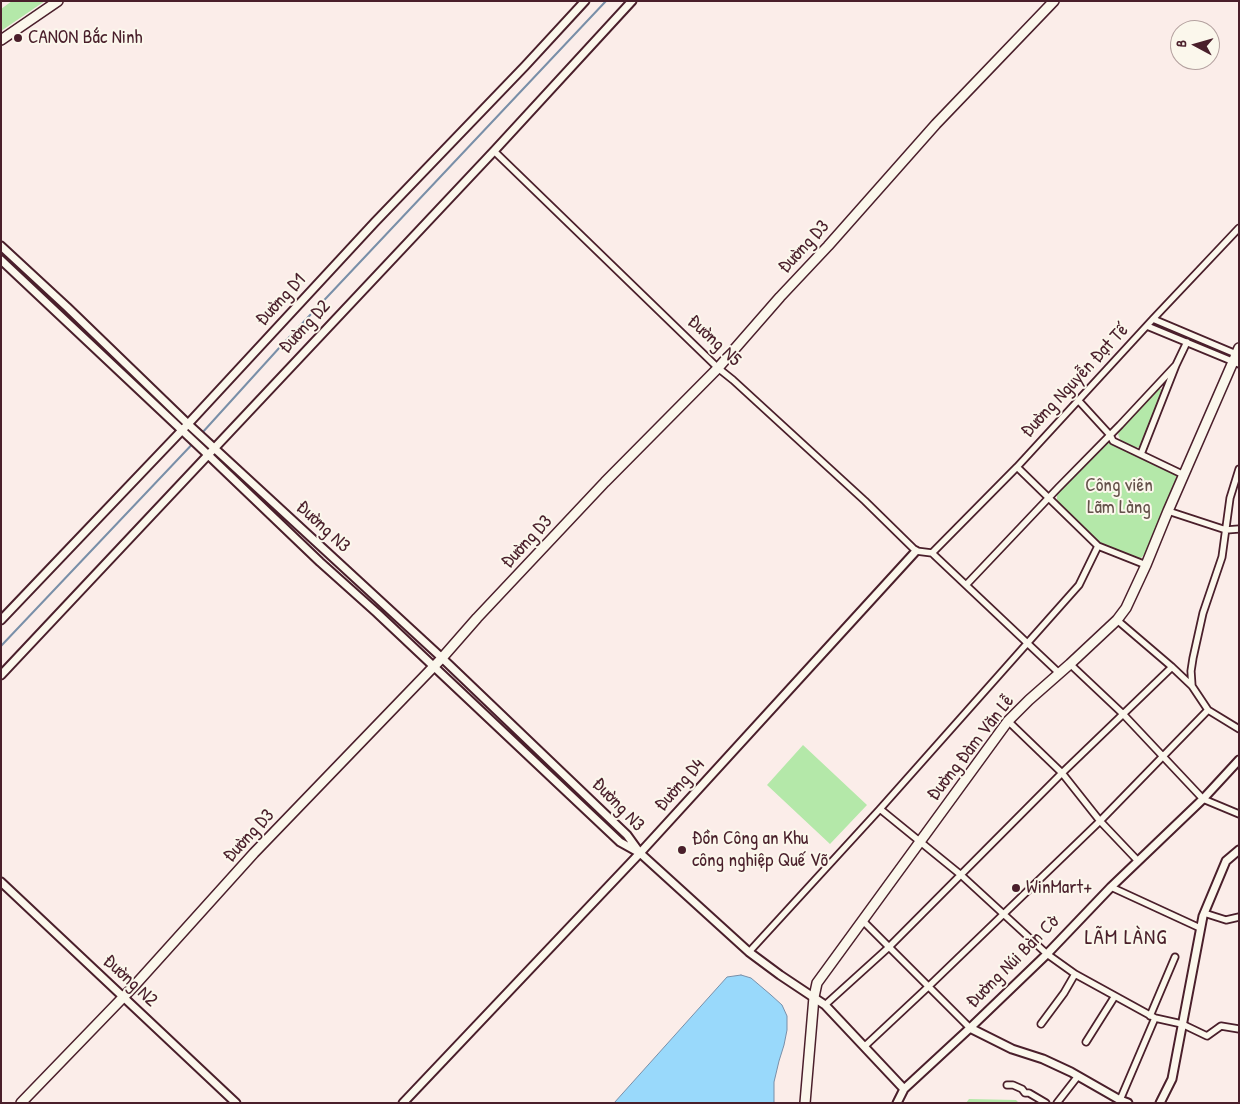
<!DOCTYPE html>
<meta charset="utf-8">
<style>
body{margin:0}
#map{position:relative;width:1240px;height:1104px;overflow:hidden;background:#fbede9;font-family:"Patrick Hand",sans-serif}
canvas{display:block}
.frame{position:absolute;inset:0;border:2px solid #4a1f2b;pointer-events:none}
.north{position:absolute;left:1170px;top:20px;width:50px;height:50px;box-sizing:border-box;background:#fbf7ec;border:1px solid #b4a19f;border-radius:50%;rotate:276deg;font-size:14px;font-weight:700;line-height:20px;text-align:center;color:#4a1f2b}
.north::after{content:'';display:block;margin:auto;width:18px;height:22px;background:#4a1f2b;clip-path:polygon(50% 0,100% 100%,50% 72%,0 100%)}
</style>
<div id="map">
<canvas width="1240" height="1104"></canvas>
<div class="frame"></div>
<div class="north">B</div>
</div>
<script>
const ctx = document.querySelector('canvas').getContext('2d');
ctx.lineJoin = 'round';
function fill(path, color) { ctx.fillStyle = color; ctx.fill(path, 'evenodd'); }
const toPath = rows => new Path2D(rows.map(r => 'M' + r).join(''));
function strokePath(path, color, width, dash) { ctx.strokeStyle = color; ctx.lineWidth = width; ctx.lineCap = dash ? 'butt' : 'round'; ctx.setLineDash(dash || []); ctx.stroke(path); }
function drawText(font, color, halo, rows, align = 'center') {
  ctx.font = font + ' "Patrick Hand",sans-serif'; ctx.lineWidth = 4; ctx.setLineDash([]); ctx.textBaseline = 'middle'; ctx.strokeStyle = halo; ctx.fillStyle = color; for (const [text, x, y, turn = 0] of rows) {
    ctx.save(); ctx.translate(x, y); ctx.rotate((+turn || 0) * Math.PI / 180); ctx.textAlign = isNaN(turn) ? turn : align; if (halo) ctx.strokeText(text, 0, 0); ctx.fillText(text, 0, 0); ctx.restore();
  }
}
fill(toPath([
 [12,1,45,1,1,31,1,9],
 [1,250,58,303,58,305,55,306,51,303,1,256],
 [72,318,74,318,160,401,158,403,123,371,72,321],
 [1158,388,1163,390,1163,393,1139,447,1135,448,1133,448,1121,442,1118,434,1122,427],
 [1107,442,1172,471,1177,477,1177,480,1145,554,1141,558,1138,559,1108,547,1101,543,1059,505,1057,502,1057,495,1059,492,1104,443],
 [803,745,867,805,830,844,767,785],
 [969,1099,1016,1100,1019,1103,966,1103]
]), '#b4e8a9');
const water = toPath([
 [741,975,751,978,771,995,782,1005,787,1016,787,1030,784,1045,779,1061,774,1082,774,1103,614,1103,727,977,741,975]
]);
fill(water, '#99d9fb');
strokePath(water, '#798fa8', 1);
strokePath(toPath([
 [202,433,280,347,606,1],
 [1,646,199,437]
]), '#798fa8', 2);
const minor = toPath([
 [494,151,718,368,733,380,865,501,916,551,932,553,1059,673],
 [1153,319,1236,354,1238,357],
 [1147,326,1239,364],
 [1078,400,1110,435,1113,441,1184,475],
 [1141,454,1176,365,1187,342],
 [1017,467,1098,546,1146,565],
 [1168,511,1226,530,1239,529],
 [932,553,1017,467,1153,319,1239,228],
 [966,585,1058,488,1120,425,1176,365],
 [1117,620,1172,667,1192,686,1208,710,1239,729],
 [1070,664,1123,714,1203,799,1239,814],
 [1192,686,1191,671,1193,658,1203,613,1222,557,1230,498,1239,469],
 [1008,721,1062,773,1100,821,1138,861],
 [880,809,961,875,1047,954,1075,974,1155,1018,1182,1024,1207,1036,1221,1026,1239,1029],
 [1111,887,1200,928],
 [1204,913,1226,920,1239,917],
 [863,921,970,1028],
 [749,952,880,809,1079,585,1098,546],
 [825,1005,888,948,1062,773,1172,667],
 [1150,1016,1175,957],
 [1041,1024,1064,993,1075,974],
 [1086,1042,1115,996],
 [865,1046,928,987,1100,821,1208,710],
 [1007,1085,1013,1085,1022,1089,1025,1093,1029,1093,1046,1103],
 [1120,1100,1155,1018],
 [1057,1103,1078,1076]
]);
const tertiary = toPath([
 [1,246,67,307,188,424,442,658,536,748,627,835,640,853,749,952,780,975,825,1005,904,1089],
 [1,260,203,450,320,562,377,613,620,842,638,852],
 [1,620,188,424,375,222,525,66,585,1],
 [1,675,494,151,632,1],
 [1,882,236,1103],
 [970,1028,1012,1049,1043,1059,1071,1072,1120,1100,1128,1103],
 [403,1103,640,853,916,551],
 [897,1103,904,1089,970,1028,1047,954,1111,887,1203,799,1239,760],
 [1160,1103,1172,1079,1203,916,1226,861,1239,850]
]);
const secondary = toPath([
 [1,40,58,1],
 [21,1103,135,985,254,853,442,658,477,618,605,482,718,368,780,297,828,246,936,124,1054,1],
 [805,1103,814,997,817,983,1008,721,1029,700,1070,664,1117,620,1126,608,1146,565,1168,511,1239,348]
]);
strokePath(minor, '#4a1f2b', 9);
strokePath(tertiary, '#4a1f2b', 11);
strokePath(secondary, '#4a1f2b', 12);
strokePath(minor, '#fbf7ec', 5.5);
strokePath(tertiary, '#fbf7ec', 7);
strokePath(secondary, '#fbf7ec', 9);
for (const [x, y, r, color] of [
 [18,38,5,"#4a1f2b"],
 [682,850,5,"#4a1f2b"],
 [1016,888,5,"#4a1f2b"]
]) { const dot = new Path2D(); dot.arc(x, y, r, 0, 2 * Math.PI); ctx.fillStyle = color; ctx.fill(dot); strokePath(dot, '#fbf7ec', 2); }
drawText('19px', '#4a1f2b', '#fbf7ec', [
 ["CANON Bắc Ninh",28,38],
 ["Đồn Công an Khu",692,839],
 ["công nghiệp Quế Võ",692,861],
 ["WinMart+",1026,888]
], 'left');
drawText('19px', '#4a1f2b', '#fbf7ec', [
 ["Đường D3",804,247,-47],
 ["Đường D1",281,300,-47],
 ["Đường D2",305,327,-47],
 ["Đường N5",714,341,43],
 ["Đường Nguyễn Đạt Tế",1075,381,-47],
 ["Đường N3",323,527,43],
 ["Đường D3",527,542,-47],
 ["Đường Đàm Văn Lễ",971,748,-52],
 ["Đường D4",680,785,-48],
 ["Đường N3",618,805,46],
 ["Đường D3",249,836,-47],
 ["Đường Núi Bàn Cờ",1013,962,-45],
 ["Đường N2",130,981,43]
]);
drawText('19px', '#64514a', '#fbf7ec', [
 ["Công viên",1119,486],
 ["Lãm Làng",1119,508]
]);
ctx.letterSpacing = '1px';
drawText('21px', '#4a1f2b', '#fbf7ec', [
 ["LÃM LÀNG",1126,938]
]);
ctx.letterSpacing = '0px';
</script>
